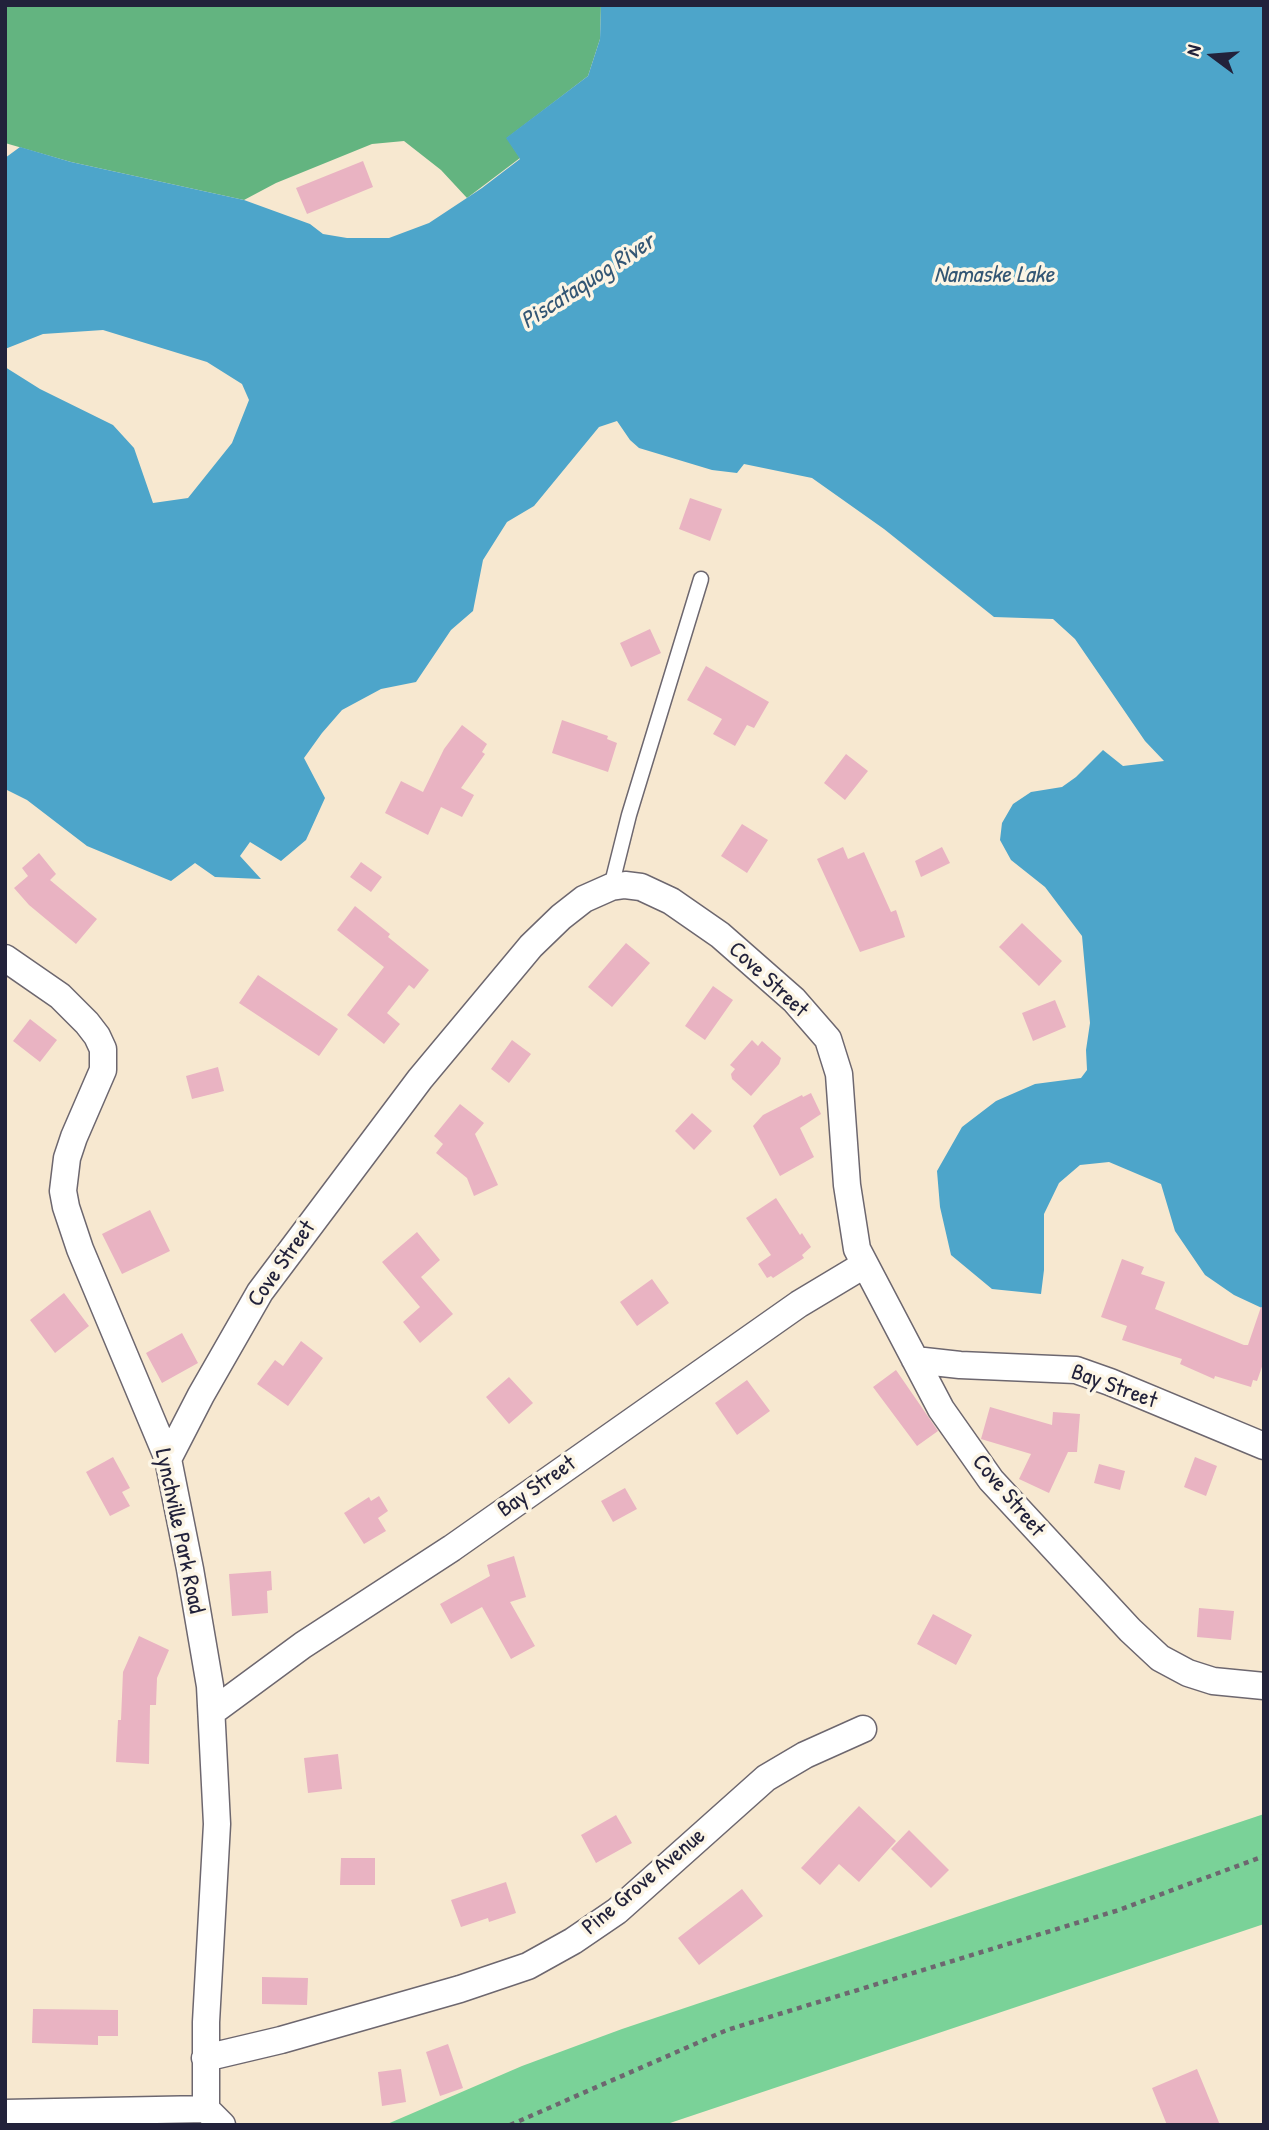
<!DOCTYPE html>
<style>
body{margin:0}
#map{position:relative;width:1269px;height:2130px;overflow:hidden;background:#f7e8d0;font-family:"Patrick Hand",sans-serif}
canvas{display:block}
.frame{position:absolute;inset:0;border:7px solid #22223b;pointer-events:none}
.north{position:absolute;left:1178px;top:21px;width:70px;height:70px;-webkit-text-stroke:5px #fcf5e5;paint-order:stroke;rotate:286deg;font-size:19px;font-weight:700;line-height:28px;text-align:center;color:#22223b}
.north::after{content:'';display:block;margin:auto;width:24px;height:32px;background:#22223b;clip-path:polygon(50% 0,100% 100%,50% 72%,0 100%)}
</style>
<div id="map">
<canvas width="1269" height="2130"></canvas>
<div class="frame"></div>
<div class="north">N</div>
</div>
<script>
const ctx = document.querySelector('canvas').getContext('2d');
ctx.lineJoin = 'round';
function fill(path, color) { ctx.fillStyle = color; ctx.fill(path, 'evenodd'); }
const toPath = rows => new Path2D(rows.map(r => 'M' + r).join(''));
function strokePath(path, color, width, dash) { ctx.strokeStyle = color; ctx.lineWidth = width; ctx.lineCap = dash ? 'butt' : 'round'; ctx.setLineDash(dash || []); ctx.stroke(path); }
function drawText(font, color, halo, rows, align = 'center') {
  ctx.font = font + ' "Patrick Hand",sans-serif'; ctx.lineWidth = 7; ctx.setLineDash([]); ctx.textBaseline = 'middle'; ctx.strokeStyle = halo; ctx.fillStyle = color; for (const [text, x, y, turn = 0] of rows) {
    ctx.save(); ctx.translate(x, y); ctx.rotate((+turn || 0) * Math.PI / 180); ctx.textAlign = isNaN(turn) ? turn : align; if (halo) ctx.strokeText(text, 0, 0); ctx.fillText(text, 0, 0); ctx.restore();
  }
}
fill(toPath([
 [1264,1814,1264,1924,664,2125,385,2125,522,2066,622,2029]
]), '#7ad298');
fill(toPath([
 [5,5,601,5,600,39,588,76,507,138,520,158,467,198,441,170,404,141,372,144,276,183,244,200,71,162,5,143]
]), '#63b480');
fill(toPath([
 [601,5,1264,5,1264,1309,1234,1295,1205,1275,1175,1231,1161,1184,1109,1162,1080,1165,1059,1183,1044,1214,1044,1270,1041,1294,992,1289,951,1255,940,1207,937,1171,962,1127,996,1101,1035,1084,1081,1078,1087,1070,1086,1050,1090,1023,1082,936,1045,887,1011,860,1000,840,1002,823,1013,804,1031,792,1062,787,1076,777,1103,750,1123,766,1164,761,1145,741,1075,639,1053,619,994,617,884,529,812,478,744,464,737,473,712,470,639,448,630,440,617,421,599,427,534,506,507,522,483,560,473,611,451,630,416,682,381,689,342,710,322,733,304,758,325,798,306,840,281,861,250,842,240,856,261,879,215,877,195,863,171,881,87,846,27,800,5,789,5,367,40,389,113,425,134,448,153,503,188,498,232,443,249,400,242,384,207,362,103,330,43,334,5,349,5,158,20,147,71,162,244,200,310,224,323,234,347,238,389,238,429,223,482,188,520,159,506,138,588,76,600,39]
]), '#4da5ca');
fill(toPath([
 [363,161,373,187,307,214,296,188],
 [690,498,722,509,710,541,679,529],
 [650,629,661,653,631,667,620,643],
 [706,666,769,702,754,728,747,725,735,746,713,734,722,719,687,700],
 [562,720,608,736,607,739,617,743,608,772,552,753],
 [462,725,487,744,482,752,485,754,461,788,474,795,462,817,441,807,428,835,385,813,401,781,423,792,444,749],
 [846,754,868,771,845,800,824,783],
 [742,824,768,840,747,873,721,856],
 [843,847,848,859,864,852,891,912,896,910,905,937,860,952,817,859],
 [942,847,950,863,921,877,915,861],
 [39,853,56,874,50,880,97,919,76,944,29,905,14,888,28,876,22,868],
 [361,862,382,877,371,892,350,877],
 [355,906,390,934,388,937,429,970,414,989,409,985,387,1013,400,1024,384,1044,347,1015,384,967,337,930],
 [1022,923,1062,961,1039,986,999,947],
 [626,943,650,963,612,1007,588,987],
 [258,975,338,1029,319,1056,239,1003],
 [713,986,733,1000,705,1040,685,1026],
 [1055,1000,1066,1027,1033,1041,1022,1013],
 [30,1019,57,1040,40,1062,13,1041],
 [512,1040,531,1054,509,1083,491,1069],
 [752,1040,758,1046,762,1041,781,1058,779,1064,751,1096,732,1079,731,1074,735,1069,730,1065],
 [218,1067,224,1091,192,1099,186,1076],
 [811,1093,821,1114,800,1128,814,1157,780,1176,753,1126,763,1115,802,1095,803,1097],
 [460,1104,484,1123,475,1134,498,1185,474,1196,467,1178,436,1153,443,1144,434,1136],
 [692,1113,712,1131,694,1150,675,1131],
 [776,1198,800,1235,802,1233,811,1247,802,1255,804,1258,773,1278,771,1276,767,1278,758,1264,771,1255,746,1218],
 [150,1210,170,1251,122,1274,102,1234],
 [417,1232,440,1260,421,1277,453,1314,420,1343,403,1322,420,1307,382,1262],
 [1122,1259,1144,1267,1141,1274,1165,1282,1155,1309,1244,1345,1248,1345,1261,1307,1264,1308,1264,1361,1257,1381,1253,1380,1251,1387,1215,1376,1214,1379,1180,1364,1182,1359,1122,1340,1127,1326,1101,1317],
 [652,1279,669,1303,637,1326,620,1302],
 [64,1293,89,1326,55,1353,30,1320],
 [182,1333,198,1363,162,1383,146,1353],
 [301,1341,323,1358,288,1406,257,1384,275,1360,283,1366],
 [896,1370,938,1431,917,1446,873,1387],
 [509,1377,533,1403,509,1424,486,1397],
 [747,1380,770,1411,737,1435,715,1403],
 [990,1407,1052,1425,1053,1412,1080,1414,1077,1452,1068,1452,1049,1493,1019,1479,1031,1454,981,1439],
 [113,1457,130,1488,122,1492,130,1506,110,1516,86,1472],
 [1195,1457,1217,1466,1206,1496,1184,1487],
 [1099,1464,1125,1471,1120,1490,1094,1483],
 [625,1488,637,1509,613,1522,601,1501],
 [379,1496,388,1511,378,1518,386,1531,364,1544,344,1513,369,1497,371,1501],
 [514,1556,526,1597,510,1602,535,1646,511,1659,482,1607,451,1624,440,1604,490,1576,487,1565],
 [271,1571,272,1590,267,1591,268,1613,232,1616,229,1574],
 [1199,1608,1234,1611,1231,1640,1197,1637],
 [933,1614,972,1635,956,1665,917,1644],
 [139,1636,169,1650,157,1678,156,1705,150,1705,149,1764,116,1762,118,1720,121,1720,123,1672],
 [338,1754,342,1789,308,1793,304,1758],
 [859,1806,896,1841,859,1882,839,1864,820,1885,801,1868],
 [616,1815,632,1843,596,1863,581,1835],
 [909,1830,949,1870,931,1888,891,1849],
 [341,1858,375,1858,375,1885,340,1885],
 [506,1882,516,1913,489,1922,488,1918,461,1927,451,1900],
 [742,1889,763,1916,699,1965,678,1938],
 [262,1977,308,1978,307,2005,262,2004],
 [33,2009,118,2010,118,2036,98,2036,98,2045,32,2043],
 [448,2044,463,2088,440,2096,426,2052],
 [401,2069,406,2102,382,2106,378,2072],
 [1197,2069,1220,2125,1167,2125,1152,2088]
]), '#e9b3c2');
const service = toPath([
 [611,887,629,815,701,579]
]);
const minor = toPath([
 [5,958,60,996,87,1023,97,1036,103,1049,103,1070,74,1137,67,1158,63,1191,66,1207,80,1249,168,1459,190,1569,210,1686,217,1824,206,2022,206,2109,222,2125],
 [915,1360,960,1365,1076,1370,1110,1382,1264,1446],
 [168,1459,201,1395,260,1292,420,1079,531,946,561,917,584,899,611,887,625,885,641,887,671,901,720,935,794,1000,828,1039,839,1074,847,1185,857,1249,941,1409,991,1480,1130,1630,1160,1658,1188,1673,1213,1681,1264,1686],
 [212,1712,303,1645,452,1548,799,1304,864,1265],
 [205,2058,281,2040,460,1989,528,1966,573,1941,617,1911,766,1778,805,1755,863,1729],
 [5,2113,206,2109]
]);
strokePath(service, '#6d676f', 17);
strokePath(minor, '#6d676f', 29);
strokePath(toPath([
 [510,2125,727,2030,1119,1910,1264,1856]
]), '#6d676f', 4.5, [5, 5]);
strokePath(service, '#fff', 14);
strokePath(minor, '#fff', 26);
drawText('23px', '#22223b', '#fcf5e5', [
 ["Cove Street",768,980,43],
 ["Cove Street",282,1264,-55],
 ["Bay Street",1114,1387,20],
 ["Bay Street",537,1487,-35],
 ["Cove Street",1008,1496,50],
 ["Lynchville Park Road",179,1531,78],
 ["Pine Grove Avenue",644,1882,-40]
]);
drawText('italic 24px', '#335674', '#fcf5e5', [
 ["Namaske Lake",994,276],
 ["Piscataquog River",588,282,-33]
]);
</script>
